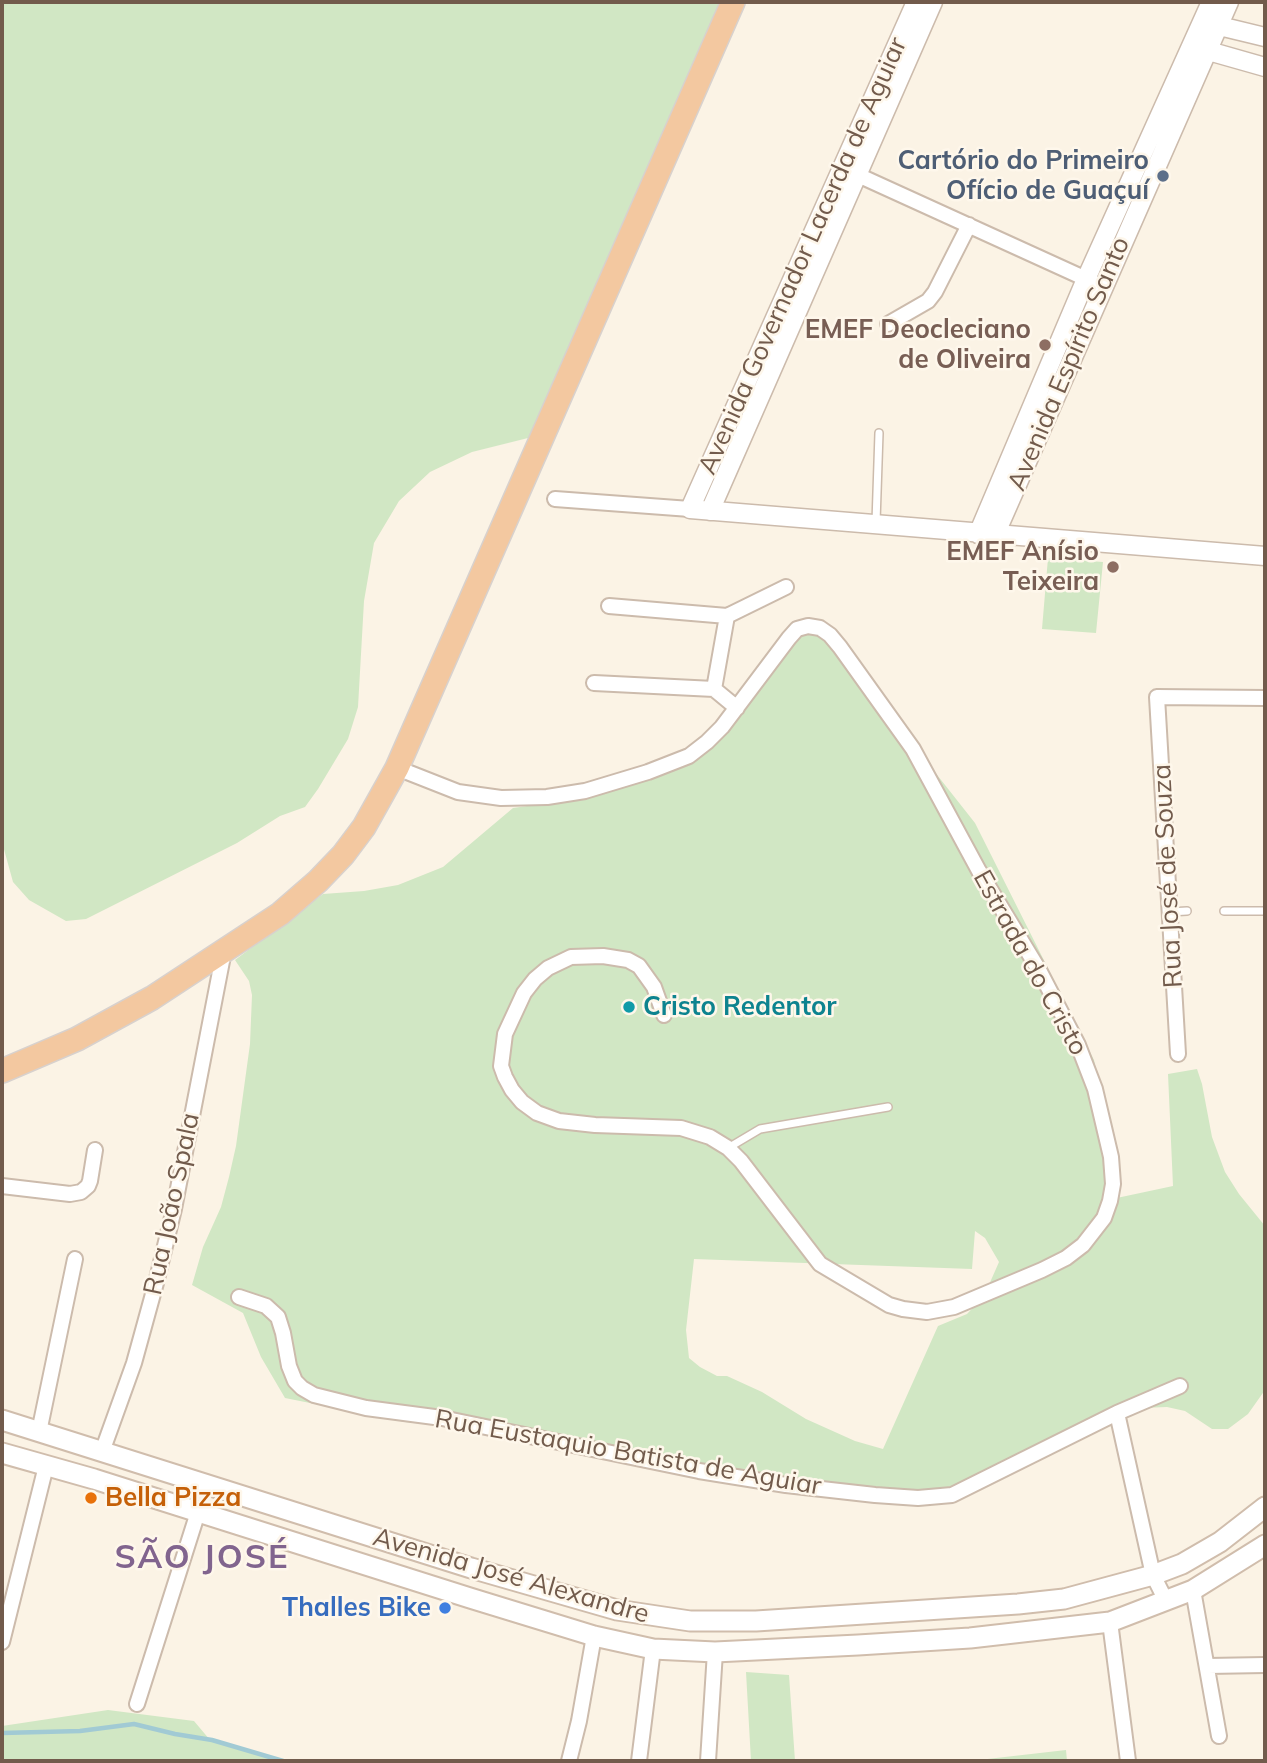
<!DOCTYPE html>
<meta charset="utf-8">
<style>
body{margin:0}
#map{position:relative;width:1267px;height:1763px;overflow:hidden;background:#fbf3e5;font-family:Mulish,sans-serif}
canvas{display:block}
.frame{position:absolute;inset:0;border:4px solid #725b4c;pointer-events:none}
</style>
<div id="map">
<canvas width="1267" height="1763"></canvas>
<div class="frame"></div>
</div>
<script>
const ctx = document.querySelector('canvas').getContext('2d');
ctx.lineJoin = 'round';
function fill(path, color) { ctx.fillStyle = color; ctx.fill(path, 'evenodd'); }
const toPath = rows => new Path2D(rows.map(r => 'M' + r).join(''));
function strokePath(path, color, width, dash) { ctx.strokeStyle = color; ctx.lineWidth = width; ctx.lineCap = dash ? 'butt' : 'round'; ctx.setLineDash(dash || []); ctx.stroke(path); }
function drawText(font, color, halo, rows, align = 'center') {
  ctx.font = font + ' Mulish,sans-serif'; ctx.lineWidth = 5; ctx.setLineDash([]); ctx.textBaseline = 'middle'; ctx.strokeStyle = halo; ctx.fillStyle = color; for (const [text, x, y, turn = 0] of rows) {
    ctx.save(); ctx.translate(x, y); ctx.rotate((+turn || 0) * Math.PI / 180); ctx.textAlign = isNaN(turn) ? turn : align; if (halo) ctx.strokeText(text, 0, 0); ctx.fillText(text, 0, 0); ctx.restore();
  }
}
fill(toPath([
 [2,2,726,2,536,436,472,452,430,472,399,501,374,543,364,601,358,707,348,739,318,789,305,807,280,816,237,843,86,919,66,921,29,900,13,882,2,842],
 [1048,558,1103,562,1096,633,1042,629],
 [818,624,975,823,1094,1060,1114,1154,1112,1199,1173,1186,1168,1074,1197,1069,1202,1084,1212,1137,1225,1172,1239,1194,1265,1226,1265,1390,1248,1414,1228,1429,1212,1429,1185,1411,1167,1407,1141,1408,943,1497,795,1485,579,1439,405,1422,285,1398,261,1357,243,1313,192,1285,203,1247,221,1207,229,1177,236,1146,250,1044,252,995,249,981,235,960,323,894,364,891,398,885,443,867,513,808,597,796,636,783,688,749,729,716,797,636],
 [975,1231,985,1238,999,1262,984,1296,967,1314,938,1326,883,1449,855,1441,806,1419,762,1392,727,1376,717,1376,700,1367,689,1358,686,1330,694,1259,972,1269],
 [746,1672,789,1675,795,1761,751,1761],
 [108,1710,194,1721,210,1740,289,1761,2,1761,2,1726],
 [1066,1750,1067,1761,970,1761]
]), '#d1e7c4');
strokePath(toPath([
 [2,1733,80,1731,134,1724,175,1734,212,1740,283,1761]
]), '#a1cad4', 4.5);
const service = toPath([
 [876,522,879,433],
 [1224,911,1265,911],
 [1170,912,1187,911],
 [728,1148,760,1129,888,1107]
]);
const minor = toPath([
 [849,171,1095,283],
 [888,324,928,301,935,292,969,225],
 [555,499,690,509],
 [609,606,727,616,786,587],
 [594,683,714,689,737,708],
 [714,689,727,616],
 [397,768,458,792,501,798,547,797,585,791,648,772,689,756,707,742,722,727,789,638,797,629,808,626,820,628,830,635,840,647,913,749,979,871,1039,970,1078,1045,1095,1089,1111,1157,1113,1184,1110,1201,1104,1218,1083,1245,1066,1258,1042,1270,954,1307,927,1312,903,1309,889,1305,820,1264,741,1161,728,1148,710,1137,681,1128,595,1125,559,1121,537,1113,522,1102,512,1090,505,1077,501,1066,505,1034,524,993,535,979,548,968,571,957,603,956,628,960,639,966,654,987,664,1015],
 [1178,1054,1157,697,1265,698],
 [2,1186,70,1194,81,1192,88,1186,90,1181,95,1150],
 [239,1297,266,1306,278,1317,283,1333,289,1366,295,1381,302,1388,314,1395,366,1408,442,1418,699,1471,786,1485,875,1495,918,1498,952,1495,1117,1413,1180,1386],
 [1117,1413,1153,1575,1166,1601],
 [39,1432,75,1259],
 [102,1452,134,1363,156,1283,174,1209,224,951],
 [1193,1590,1219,1736],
 [1110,1622,1128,1761],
 [2,1642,46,1466],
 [1208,1666,1265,1665],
 [137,1704,198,1512],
 [569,1761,579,1721,594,1636],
 [639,1761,653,1649],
 [708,1761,715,1652]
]);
const tertiary = toPath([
 [916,2,690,509,1265,556],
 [1207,23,1265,37],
 [1198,48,1265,67],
 [710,511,933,2],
 [978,534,1086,279,1211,2],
 [995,535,1229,2]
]);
const secondary = toPath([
 [2,1420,471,1568,617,1610,690,1621,756,1621,1018,1604,1064,1599,1153,1575,1182,1564,1220,1542,1265,1507],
 [2,1453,94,1479,470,1598,594,1636,653,1649,715,1652,858,1645,970,1638,1110,1622,1193,1590,1265,1545]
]);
const trunk = toPath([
 [2,1071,77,1039,152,998,280,914,318,881,343,855,364,827,397,768,733,2]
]);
strokePath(service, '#ccbbac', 10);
strokePath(minor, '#ccbbac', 18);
strokePath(tertiary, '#ccbbac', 21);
strokePath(secondary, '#d0bdac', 23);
strokePath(trunk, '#d8d1cd', 26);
strokePath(service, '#fff', 7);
strokePath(minor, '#fff', 14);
strokePath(tertiary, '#fff', 18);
strokePath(secondary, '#fff', 19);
strokePath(trunk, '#f3c8a0', 23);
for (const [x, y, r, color] of [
 [1163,176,7,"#5c6f8a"],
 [1045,345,7,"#8d6e63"],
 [1113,567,7,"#8d6e63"],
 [629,1007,7,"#0f9aa8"],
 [91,1498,7,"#e8710a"],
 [445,1608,7,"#3f7fe0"]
]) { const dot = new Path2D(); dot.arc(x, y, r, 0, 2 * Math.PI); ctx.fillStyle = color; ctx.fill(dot); strokePath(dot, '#fef7eb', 2.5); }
drawText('bold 26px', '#4e5e75', '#fef7eb', [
 ["Cartório do Primeiro",1149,161],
 ["Ofício de Guaçuí",1149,191]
], 'right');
drawText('26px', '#725b4c', '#fef7eb', [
 ["Avenida Governador Lacerda de Aguiar",803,256,-66],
 ["Avenida Espírito Santo",1069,364,-67],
 ["Rua José de Souza",1168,876,-93],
 ["Estrada do Cristo",1030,963,61],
 ["Rua João Spala",172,1204,-78],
 ["Rua Eustaquio Batista de Aguiar",628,1453,10],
 ["Avenida José Alexandre",511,1576,16]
]);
drawText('bold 26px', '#785e54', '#fef7eb', [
 ["EMEF Deocleciano",1031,330],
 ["de Oliveira",1031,360],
 ["EMEF Anísio",1099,552],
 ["Teixeira",1099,582]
], 'right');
drawText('bold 26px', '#0d838f', '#fef7eb', [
 ["Cristo Redentor",643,1007]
], 'left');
drawText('bold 26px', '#c56008', '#fef7eb', [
 ["Bella Pizza",105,1498]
], 'left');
drawText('bold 26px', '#366cbe', '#fef7eb', [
 ["Thalles Bike",431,1608]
], 'right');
ctx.letterSpacing = '2px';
drawText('bold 33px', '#81648e', '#fef7eb', [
 ["SÃO JOSÉ",202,1558]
]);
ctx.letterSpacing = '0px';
</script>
